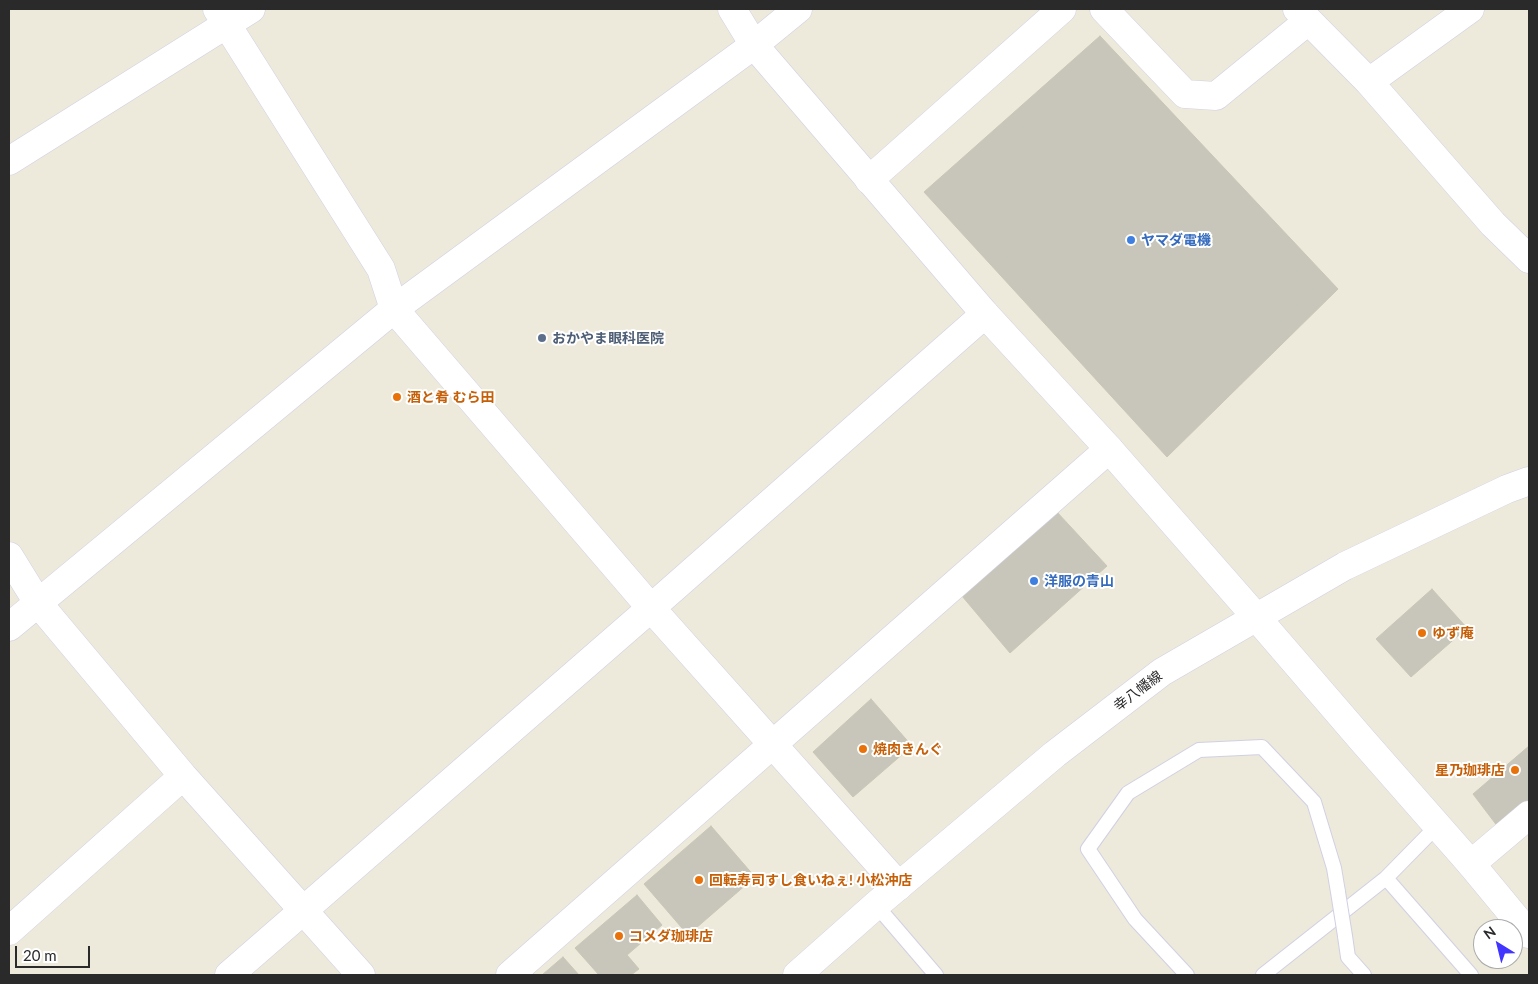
<!DOCTYPE html>
<meta charset="utf-8">
<style>
body{margin:0}
#map{position:relative;width:1538px;height:984px;overflow:hidden;background:#ede9db;font-family:Lato,sans-serif}
canvas{display:block}
.frame{position:absolute;inset:0;border:10px solid #2a2a2a;pointer-events:none}
.north{position:absolute;left:1473px;top:919px;width:50px;height:50px;box-sizing:border-box;background:#fff;border:1px solid #aaa;border-radius:50%;rotate:324deg;font-size:14px;font-weight:700;line-height:20px;text-align:center;color:#2a2a2a}
.north::after{content:'';display:block;margin:auto;width:18px;height:22px;background:#4135ff;clip-path:polygon(50% 0,100% 100%,50% 72%,0 100%)}
.scale{position:absolute;left:15px;top:946px;width:75px;height:22px;box-sizing:border-box;border:2px solid #2a2a2a;border-top:0;padding-left:6px;font-size:15px;line-height:18px;white-space:nowrap;color:#2a2a2a;-webkit-text-stroke:4px #fff;paint-order:stroke}
</style>
<div id="map">
<canvas width="1538" height="984"></canvas>
<div class="frame"></div>
<div class="north">N</div>
<div class="scale">20 m</div>
</div>
<script>
const ctx = document.querySelector('canvas').getContext('2d');
ctx.lineJoin = 'round';
function fill(path, color) { ctx.fillStyle = color; ctx.fill(path, 'evenodd'); }
const toPath = rows => new Path2D(rows.map(r => 'M' + r).join(''));
function strokePath(path, color, width, dash) { ctx.strokeStyle = color; ctx.lineWidth = width; ctx.lineCap = dash ? 'butt' : 'round'; ctx.setLineDash(dash || []); ctx.stroke(path); }
function drawText(font, color, halo, rows, align = 'center') {
  ctx.font = font + ' Lato,"Noto Sans JP",sans-serif'; ctx.lineWidth = 4; ctx.setLineDash([]); ctx.textBaseline = 'middle'; ctx.strokeStyle = halo; ctx.fillStyle = color; for (const [text, x, y, turn = 0] of rows) {
    ctx.save(); ctx.translate(x, y); ctx.rotate((+turn || 0) * Math.PI / 180); ctx.textAlign = isNaN(turn) ? turn : align; if (halo) ctx.strokeText(text, 0, 0); ctx.fillText(text, 0, 0); ctx.restore();
  }
}
const building = toPath([
 [1100,36,1338,289,1167,457,924,192,1100,36],
 [1056,511,1107,566,1010,653,962,596,1056,511],
 [1432,589,1467,628,1411,677,1376,639,1432,589],
 [871,699,912,746,853,797,813,752,871,699],
 [1529,746,1529,801,1498,827,1473,794,1529,746],
 [711,826,755,877,688,935,644,884,711,826],
 [637,895,662,925,627,955,639,969,631,975,599,975,575,948,637,895],
 [563,957,579,975,542,975,563,957]
]);
fill(building, '#c8c6ba');
strokePath(building, '#c8c6b4', 1);
const service = toPath([
 [1437,826,1386,878,1471,975],
 [876,905,936,975],
 [1345,936,1348,957,1364,975],
 [1187,975,1135,919,1088,849,1128,793,1199,750,1262,747,1314,802,1334,868,1338,892],
 [1263,975,1386,878]
]);
const minor = toPath([
 [217,9,381,269,394,309,651,608,899,886],
 [732,9,754,45],
 [1104,9,1185,94,1216,96,1308,21],
 [1297,9,1369,82,1493,224,1529,259],
 [1369,82,1470,9],
 [9,161,251,9],
 [869,180,1062,9],
 [9,556,38,603,183,776,361,975],
 [1471,864,1529,815],
 [9,931,183,776],
 [229,975,651,608,985,314],
 [510,975,1109,449]
]);
const tertiary = toPath([
 [754,45,985,314,1109,449,1257,618,1363,741,1471,864,1529,934],
 [9,627,394,309,754,45,798,9],
 [797,975,876,905,1055,754,1162,672,1345,566,1507,489,1529,481]
]);
strokePath(service, '#d1d0e3', 16);
strokePath(minor, '#d1d0e3', 29);
strokePath(tertiary, '#d1d0e3', 29);
strokePath(service, '#fff', 14);
strokePath(minor, '#fff', 28);
strokePath(tertiary, '#fff', 28);
const serviceBridge = toPath([
 [1338,892,1345,936]
]);
strokePath(serviceBridge, '#d1d0e3', 16, []);
strokePath(serviceBridge, '#fff', 14);
for (const [x, y, r, color] of [
 [1131,240,5,"#3f7fe0"],
 [542,338,5,"#5c6f8a"],
 [397,397,5,"#e8710a"],
 [1034,581,5,"#3f7fe0"],
 [1422,633,5,"#e8710a"],
 [863,749,5,"#e8710a"],
 [1515,770,5,"#e8710a"],
 [699,880,5,"#e8710a"],
 [619,936,5,"#e8710a"]
]) { const dot = new Path2D(); dot.arc(x, y, r, 0, 2 * Math.PI); ctx.fillStyle = color; ctx.fill(dot); strokePath(dot, '#fff', 2); }
drawText('bold 14px', '#366cbe', '#fff', [
 ["ヤマダ電機",1141,240],
 ["洋服の青山",1044,581]
], 'left');
drawText('bold 14px', '#4e5e75', '#fff', [
 ["おかやま眼科医院",552,338]
], 'left');
drawText('bold 14px', '#c56008', '#fff', [
 ["酒と肴 むら田",407,397],
 ["ゆず庵",1432,633],
 ["焼肉きんぐ",873,749],
 ["星乃珈琲店",1505,770,"right"],
 ["回転寿司すし食いねぇ! 小松沖店",709,880],
 ["コメダ珈琲店",629,936]
], 'left');
drawText('14px', '#2a2a2a', '#fff', [
 ["幸八幡線",1138,691,-37]
]);
</script>
